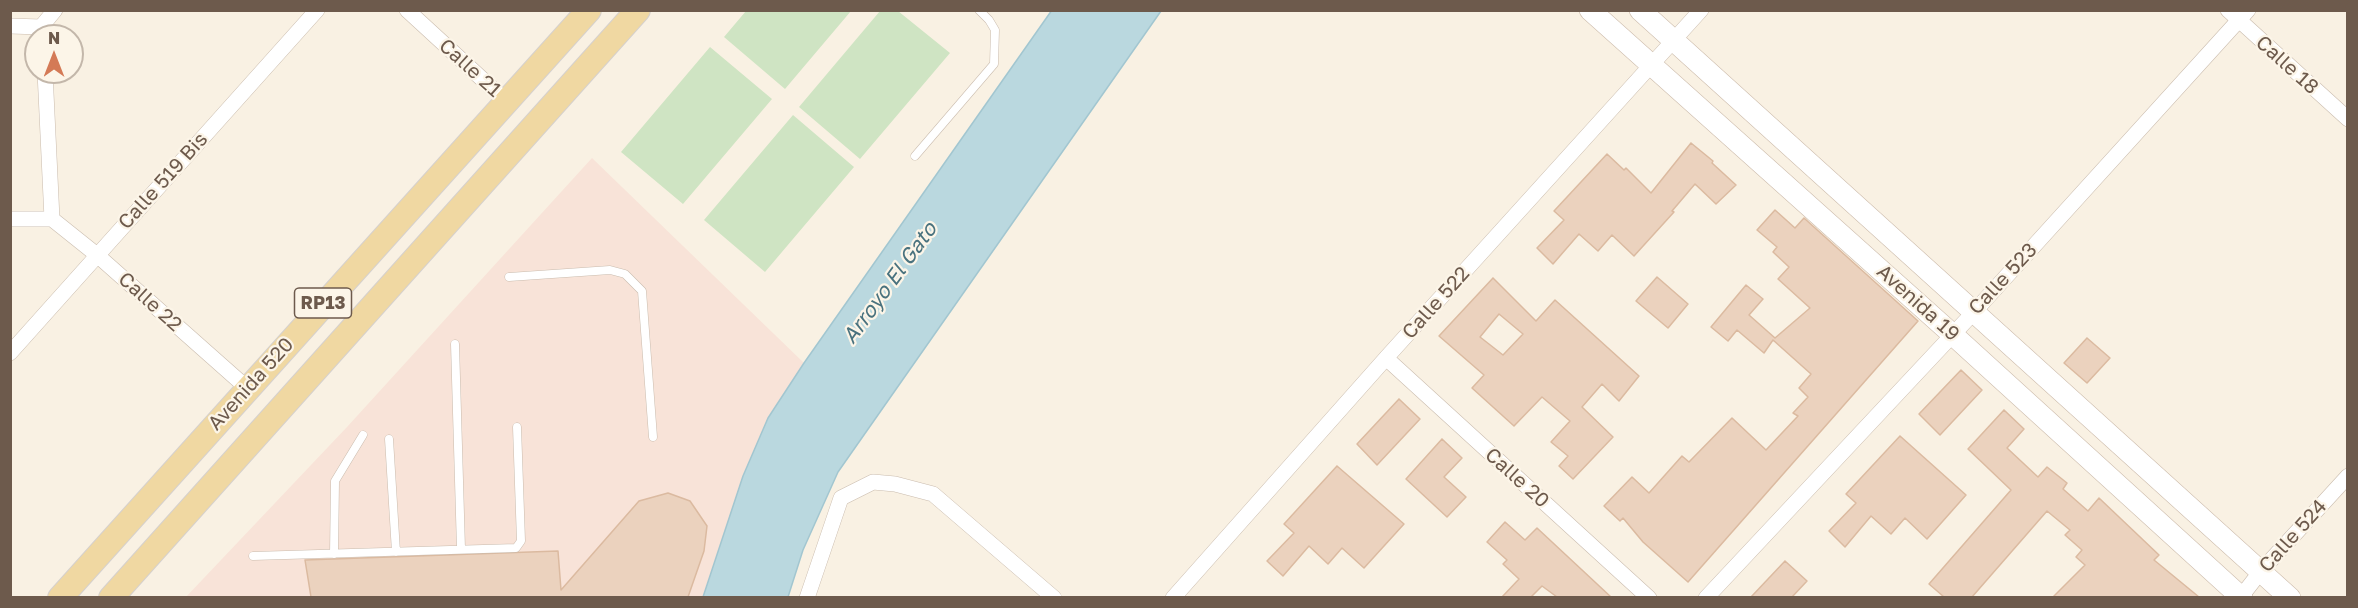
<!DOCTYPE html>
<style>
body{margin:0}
#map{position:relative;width:2358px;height:608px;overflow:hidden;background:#f9f1e3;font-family:"Golos Text",sans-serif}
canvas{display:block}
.frame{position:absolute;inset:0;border:12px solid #6d5a4c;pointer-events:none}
.north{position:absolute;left:24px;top:24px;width:60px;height:60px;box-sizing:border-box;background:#fcf5e8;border:2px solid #c3b7aa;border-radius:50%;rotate:0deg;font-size:16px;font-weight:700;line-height:24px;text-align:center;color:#6d5a4c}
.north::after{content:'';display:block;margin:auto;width:21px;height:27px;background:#d47a56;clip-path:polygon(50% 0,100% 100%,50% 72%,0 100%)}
</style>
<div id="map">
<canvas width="2358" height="608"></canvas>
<div class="frame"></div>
<div class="north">N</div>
</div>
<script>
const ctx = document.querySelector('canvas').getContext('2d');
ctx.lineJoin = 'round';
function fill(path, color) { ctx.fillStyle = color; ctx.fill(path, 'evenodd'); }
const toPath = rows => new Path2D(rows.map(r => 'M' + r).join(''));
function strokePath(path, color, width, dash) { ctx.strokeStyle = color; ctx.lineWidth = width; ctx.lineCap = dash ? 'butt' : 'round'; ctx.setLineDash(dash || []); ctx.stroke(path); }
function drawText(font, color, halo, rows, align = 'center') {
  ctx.font = font + ' "Golos Text",sans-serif'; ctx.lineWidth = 4.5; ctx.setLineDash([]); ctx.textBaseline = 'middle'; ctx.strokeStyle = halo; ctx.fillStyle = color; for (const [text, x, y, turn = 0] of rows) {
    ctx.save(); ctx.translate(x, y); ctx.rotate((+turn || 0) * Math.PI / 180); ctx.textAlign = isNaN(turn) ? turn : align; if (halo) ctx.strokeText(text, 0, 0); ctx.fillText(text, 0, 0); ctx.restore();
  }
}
fill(toPath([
 [592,158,804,363,768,418,707,597,185,598,347,427]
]), '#f8e3d8');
fill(toPath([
 [746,11,746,10,851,11,785,89,724,37],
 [880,11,898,11,950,53,860,159,799,107],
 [710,47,772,99,683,204,621,152],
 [793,115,854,167,765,272,704,220]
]), '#cfe4c3');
const water = toPath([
 [1052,10,1161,11,838,472,803,550,788,597,703,597,743,476,768,418,804,363,1052,10]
]);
fill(water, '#bad8df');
strokePath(water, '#a2c6d0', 1.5);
const building = toPath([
 [1691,143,1713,161,1712,163,1736,185,1716,204,1695,184,1672,211,1674,212,1634,256,1612,235,1598,251,1579,234,1553,264,1537,248,1564,220,1554,211,1607,154,1624,170,1626,168,1651,193,1691,143],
 [1775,210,1795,228,1804,218,1918,321,1688,582,1643,542,1623,518,1620,521,1604,506,1632,477,1649,493,1682,456,1689,462,1732,418,1766,450,1798,416,1793,413,1808,397,1799,388,1811,374,1773,340,1764,353,1737,330,1728,341,1711,327,1746,285,1763,299,1749,315,1775,338,1810,308,1778,279,1789,267,1773,252,1777,247,1757,230,1775,210],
 [1657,277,1688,304,1668,328,1636,301,1657,277],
 [1493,278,1536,321,1555,300,1639,376,1619,401,1602,384,1582,407,1613,437,1573,479,1559,466,1568,456,1551,442,1570,421,1542,397,1514,426,1472,388,1484,375,1439,336,1493,278],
 [1499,314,1523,334,1503,355,1480,337,1499,314],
 [2087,338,2110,358,2087,383,2064,363,2087,338],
 [1961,370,1982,390,1940,435,1919,414,1961,370],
 [1399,399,1420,419,1377,465,1357,444,1399,399],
 [2004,410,2024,429,2007,448,2038,477,2047,467,2067,483,2063,489,2088,511,2099,498,2159,555,2154,560,2199,597,2053,597,2085,565,2076,557,2082,550,2065,535,2070,530,2047,511,1972,597,1944,597,1929,584,2011,490,1968,449,2004,410],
 [1900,436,1966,495,1927,539,1905,518,1891,534,1871,516,1845,547,1829,531,1856,503,1846,494,1900,436],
 [1442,439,1462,458,1444,477,1466,497,1447,517,1406,479,1442,439],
 [1337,466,1404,524,1364,568,1342,548,1328,564,1309,546,1283,576,1267,561,1294,533,1284,524,1337,466],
 [668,493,690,501,707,526,704,551,688,597,311,597,305,560,558,551,561,590,639,501,668,493],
 [1505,522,1525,540,1537,528,1611,597,1557,597,1542,586,1531,597,1502,597,1519,579,1503,564,1507,560,1487,542,1505,522],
 [1785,561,1807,581,1792,597,1751,597,1785,561]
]);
fill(building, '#ebd2be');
strokePath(building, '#dbbaa0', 1.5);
const service = toPath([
 [915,156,994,64,995,30,989,20,979,10],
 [509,277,610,270,625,274,642,291,653,437],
 [455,344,461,549],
 [389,439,396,552],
 [334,554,335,481,363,435],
 [253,556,516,548,521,541,517,427]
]);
const minor = toPath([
 [407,10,506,101],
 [2228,10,2348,119],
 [10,26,41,27,44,36],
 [41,27,55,10],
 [10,219,52,219,45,72],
 [52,219,97,255,247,388],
 [10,353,317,10],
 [1386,358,1649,598],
 [807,598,841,498,873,482,895,484,933,494,1054,598],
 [1173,598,1386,358,1701,10],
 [1706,598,1974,312,2248,10],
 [2240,598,2261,571,2348,476]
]);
const secondary = toPath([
 [1590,10,1952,334,2242,598],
 [1640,10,2290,598]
]);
const primary = toPath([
 [60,598,589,10],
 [111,598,638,10]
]);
strokePath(service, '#cabcae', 9);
strokePath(minor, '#cabcae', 16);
strokePath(secondary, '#cdbcac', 22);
strokePath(primary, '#d6d1cd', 26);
strokePath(service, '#fff', 8);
strokePath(minor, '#fff', 15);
strokePath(secondary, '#fff', 21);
strokePath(primary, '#f0d8a2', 24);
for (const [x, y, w] of [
 [323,303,57]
]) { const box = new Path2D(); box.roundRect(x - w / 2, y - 15, w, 30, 4.5); ctx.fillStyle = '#fcf5e8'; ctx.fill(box); strokePath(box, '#6d5a4c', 1.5); }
drawText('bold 18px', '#6d5a4c', null, [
 ["RP13",323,303]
]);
drawText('20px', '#6d5a4c', '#fcf5e8', [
 ["Calle 18",2287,65,42],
 ["Calle 21",470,68,42],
 ["Calle 519 Bis",163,181,-48],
 ["Calle 523",2003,279,-47],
 ["Calle 22",150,302,42],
 ["Calle 522",1436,303,-48],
 ["Avenida 19",1918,303,42],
 ["Avenida 520",251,384,-48],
 ["Calle 20",1517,478,42],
 ["Calle 524",2293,536,-48]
]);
drawText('italic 21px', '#49727e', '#fcf5e8', [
 ["Arroyo El Gato",890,283,-54]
]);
</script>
